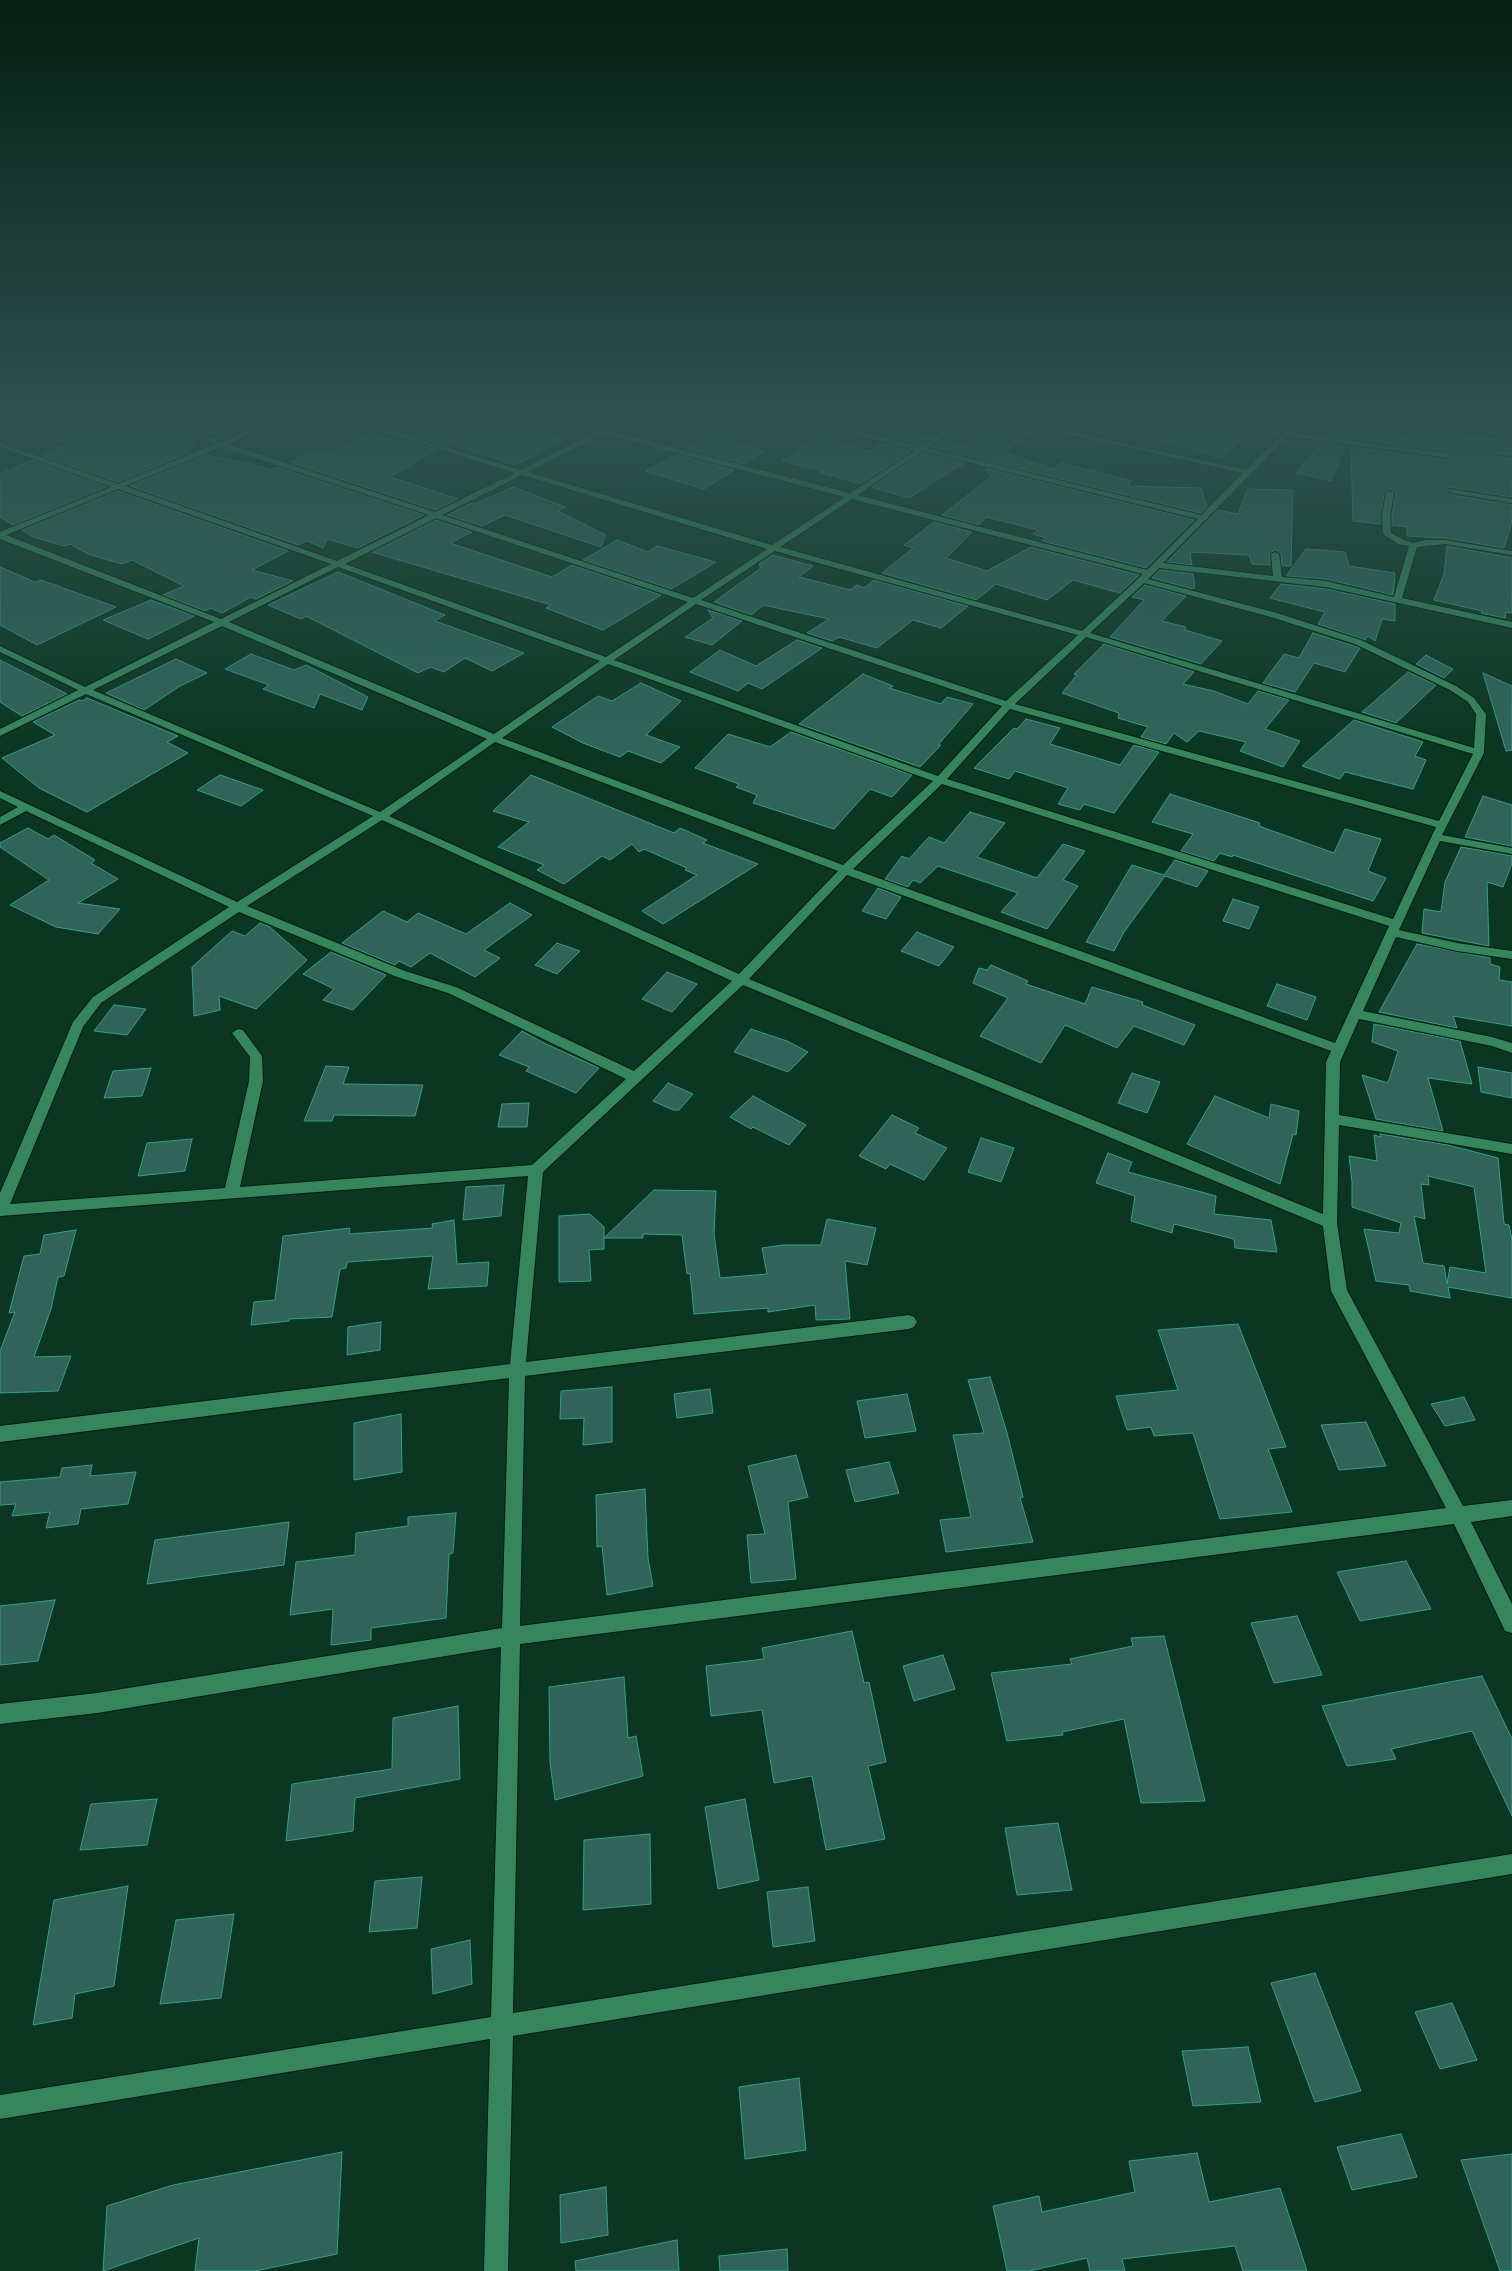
<!DOCTYPE html>
<style>
body{margin:0}
canvas{display:block;background:#0b3722}
</style>
<canvas width="1512" height="2271"></canvas>
<script>
const ctx = document.querySelector('canvas').getContext('2d');
ctx.lineJoin = 'round';
function fill(path, color) { ctx.fillStyle = color; ctx.fill(path, 'evenodd'); }
const toPath = rows => new Path2D(rows.map(r => 'M' + r).join(''));
function strokePath(path, color, width, dash) { ctx.strokeStyle = color; ctx.lineWidth = width; ctx.lineCap = dash ? 'butt' : 'round'; ctx.setLineDash(dash || []); ctx.stroke(path); }
const building = toPath([
 [86,425,159,425,196,439,188,442,197,445,185,451,191,452,118,482,42,456,71,444,53,439,86,425],
 [175,425,230,425,230,426,207,435,175,425],
 [408,425,509,425,563,440,515,465,449,443,445,445,413,436,420,433,408,429,408,425],
 [988,425,1025,425,1037,429,1002,452,1054,469,1062,463,1132,481,1127,486,1201,488,1207,507,1200,513,978,459,976,456,973,457,931,447,942,440,968,445,966,441,968,442,987,430,988,425],
 [1176,425,1232,425,1234,427,1252,431,1222,457,1159,440,1176,425],
 [1337,425,1353,425,1352,428,1408,438,1412,431,1512,441,1512,450,1497,448,1491,451,1494,456,1512,458,1512,497,1449,487,1446,490,1452,495,1512,505,1512,522,1504,548,1445,538,1407,536,1407,527,1392,525,1392,515,1396,493,1391,489,1384,493,1381,524,1353,521,1351,447,1449,460,1453,459,1454,454,1452,452,1351,439,1351,431,1348,439,1327,436,1337,425],
 [897,432,930,438,920,444,891,437,897,432],
 [369,435,397,442,403,440,436,450,390,477,458,499,435,510,289,462,312,452,321,454,335,450,369,435],
 [713,436,764,451,744,464,687,449,713,436],
 [819,438,869,451,884,443,911,451,860,484,820,472,823,471,782,461,819,438],
 [1322,442,1345,446,1331,481,1296,473,1322,442],
 [923,453,964,463,909,498,872,487,923,453],
 [206,455,260,466,271,470,277,467,424,515,358,548,327,539,323,548,307,541,298,545,130,486,206,455],
 [676,455,734,470,704,489,645,471,676,455],
 [32,460,106,487,13,525,0,517,0,474,32,460],
 [985,468,1194,520,1146,568,1042,541,1046,538,1033,534,1038,530,986,517,979,525,942,515,991,477,985,468],
 [513,487,565,507,558,511,606,535,601,547,505,515,482,526,447,515,471,503,475,504,513,487],
 [1248,489,1293,490,1291,566,1282,566,1281,554,1276,550,1269,553,1270,565,1252,564,1249,555,1190,552,1192,565,1167,562,1218,510,1238,514,1248,489],
 [118,491,288,551,252,570,293,581,256,599,251,597,222,613,210,608,205,611,163,595,184,586,132,560,122,564,88,554,70,544,64,546,33,537,22,530,118,491],
 [436,520,472,532,450,543,552,577,572,565,661,595,603,630,546,608,551,605,372,552,436,520],
 [934,522,972,532,946,558,987,571,1031,547,1139,575,1120,593,1073,580,1047,600,996,584,976,600,882,573,913,548,904,545,934,522],
 [617,540,648,552,657,546,716,562,671,589,583,560,617,540],
 [1447,546,1512,558,1512,613,1506,612,1505,618,1481,613,1482,611,1434,600,1444,574,1447,546],
 [1306,549,1345,552,1349,566,1395,573,1393,595,1326,579,1286,576,1306,549],
 [773,555,813,566,799,577,850,590,857,585,864,588,874,580,968,606,941,628,913,620,877,648,839,637,832,641,807,633,829,619,763,605,751,615,714,602,761,568,759,564,773,555],
 [0,567,35,582,41,580,116,607,37,645,0,625,0,567],
 [1160,570,1193,574,1195,587,1193,589,1152,578,1160,570],
 [338,572,445,615,435,621,524,653,492,671,465,658,444,672,431,667,418,673,306,616,301,619,268,605,338,572],
 [1281,584,1326,589,1395,604,1395,621,1382,619,1375,641,1368,636,1365,640,1318,624,1325,612,1270,598,1281,584],
 [1145,585,1186,596,1162,621,1186,627,1185,630,1222,641,1201,664,1110,637,1144,600,1132,597,1145,585],
 [151,600,194,616,148,639,103,620,151,600],
 [708,610,742,621,712,645,685,637,713,618,708,610],
 [1313,633,1360,648,1345,672,1314,663,1295,692,1263,683,1284,654,1299,658,1313,633],
 [797,640,822,648,762,689,748,683,738,691,690,672,720,650,756,666,797,640],
 [1104,644,1194,672,1183,684,1214,691,1248,704,1258,691,1289,700,1265,729,1300,741,1283,767,1240,751,1246,742,1199,731,1187,742,1174,733,1166,744,1141,737,1148,727,1118,718,1119,713,1062,693,1077,675,1074,674,1104,644],
 [251,654,294,670,306,665,368,697,362,710,320,694,314,708,263,689,269,685,225,669,251,654],
 [1426,655,1437,661,1453,669,1444,678,1416,664,1426,655],
 [176,659,207,673,180,686,144,710,106,693,176,659],
 [0,660,67,694,22,716,0,702,0,660],
 [1408,672,1436,685,1396,723,1362,712,1408,672],
 [1483,673,1512,686,1512,750,1506,751,1483,673],
 [863,674,893,686,889,688,941,704,947,697,973,704,938,745,941,745,920,767,799,724,863,674],
 [641,683,681,701,646,735,680,747,661,763,628,751,620,757,583,743,552,727,598,696,612,701,641,683],
 [87,698,178,736,167,742,188,753,87,812,39,788,2,758,55,735,33,722,79,700,82,701,87,698],
 [1026,719,1060,728,1050,744,1120,765,1134,745,1159,752,1114,813,1084,804,1080,810,1058,804,1068,788,1015,771,1009,779,974,768,1014,728,1017,729,1026,719],
 [1354,720,1423,742,1415,756,1426,760,1413,789,1345,772,1340,779,1302,766,1354,720],
 [791,732,912,775,892,797,870,789,834,829,753,803,757,795,736,787,739,784,695,768,728,734,770,747,791,732],
 [220,775,263,790,241,806,197,790,220,775],
 [531,775,674,833,680,828,707,840,703,843,758,864,663,924,642,911,697,875,685,870,687,868,644,849,639,852,632,844,610,860,602,856,564,884,537,870,544,865,498,847,529,822,493,811,531,775],
 [1170,794,1260,823,1259,826,1334,853,1345,829,1381,839,1368,871,1386,878,1373,901,1233,855,1232,857,1220,853,1214,861,1181,851,1193,834,1152,822,1170,794],
 [1483,796,1512,805,1512,846,1465,837,1483,796],
 [970,812,1005,823,977,857,1037,878,1063,844,1085,851,1063,880,1078,886,1047,929,1001,912,1018,893,938,866,920,883,913,880,908,887,885,879,902,856,909,859,929,837,944,843,970,812],
 [28,828,48,839,54,835,95,860,91,863,118,879,78,903,120,909,98,934,56,927,10,905,49,880,0,847,0,843,28,828],
 [1461,847,1512,856,1512,863,1503,887,1487,882,1489,946,1422,933,1424,909,1441,912,1445,882,1461,847],
 [1175,860,1208,871,1197,887,1165,876,1124,932,1114,951,1086,942,1132,865,1164,875,1175,860],
 [878,888,901,897,886,919,862,911,878,888],
 [1233,899,1259,907,1249,929,1223,921,1233,899],
 [510,903,532,915,484,950,500,958,475,977,430,953,411,967,399,961,395,965,342,943,383,911,407,922,418,913,466,934,510,903],
 [260,923,270,927,307,960,256,1009,219,996,220,1010,194,1016,192,967,232,931,245,936,260,923],
 [917,932,954,947,939,966,901,951,917,932],
 [557,943,580,951,557,974,535,965,557,943],
 [1417,944,1490,958,1490,964,1500,967,1499,980,1512,982,1512,1026,1453,1016,1457,1028,1379,1012,1417,944],
 [331,952,386,975,353,1010,323,1000,334,989,303,974,331,952],
 [991,965,1028,981,1026,984,1085,1004,1092,987,1143,1002,1142,1005,1195,1025,1184,1045,1134,1026,1117,1048,1065,1025,1041,1063,980,1036,1008,998,973,983,979,968,987,970,991,965],
 [667,972,697,984,672,1012,642,999,667,972],
 [1277,984,1316,997,1307,1020,1267,1006,1277,984],
 [114,1005,146,1009,127,1035,94,1031,114,1005],
 [1374,1024,1460,1041,1472,1084,1428,1078,1443,1131,1376,1119,1362,1075,1388,1083,1398,1051,1372,1042,1374,1024],
 [751,1029,787,1041,808,1052,788,1072,734,1052,751,1029],
 [522,1031,544,1043,599,1068,576,1093,526,1071,529,1067,499,1055,522,1031],
 [326,1066,349,1067,343,1084,423,1085,415,1116,334,1115,332,1121,304,1121,326,1066],
 [1478,1067,1512,1073,1512,1098,1481,1092,1478,1067],
 [151,1068,142,1096,104,1098,113,1071,151,1068],
 [1132,1073,1160,1082,1147,1113,1118,1103,1132,1073],
 [668,1083,693,1094,679,1110,673,1110,653,1101,668,1083],
 [753,1096,806,1125,789,1145,753,1127,751,1129,730,1117,753,1096],
 [1215,1096,1269,1118,1271,1104,1299,1111,1296,1135,1293,1134,1280,1184,1187,1144,1215,1096],
 [529,1103,527,1127,498,1127,502,1104,529,1103],
 [892,1115,919,1128,915,1133,947,1148,924,1180,890,1164,886,1169,859,1156,892,1115],
 [1380,1134,1448,1145,1498,1158,1504,1224,1509,1225,1512,1240,1512,1298,1448,1287,1450,1298,1410,1291,1409,1285,1376,1281,1364,1229,1399,1233,1401,1223,1352,1207,1352,1182,1349,1156,1377,1161,1374,1135,1381,1137,1380,1134],
 [1428,1176,1474,1187,1486,1273,1450,1267,1447,1284,1444,1266,1423,1263,1414,1216,1425,1219,1421,1184,1429,1185,1428,1176],
 [981,1138,1014,1148,1001,1182,968,1172,981,1138],
 [192,1139,185,1171,138,1176,147,1143,192,1139],
 [1108,1153,1132,1162,1128,1172,1216,1196,1214,1214,1271,1220,1277,1252,1235,1248,1234,1239,1174,1224,1172,1233,1131,1221,1135,1196,1096,1183,1108,1153],
 [504,1185,501,1216,463,1220,466,1187,504,1185],
 [654,1190,716,1191,714,1234,720,1278,767,1274,762,1248,784,1245,821,1245,827,1219,876,1228,867,1265,845,1261,850,1319,816,1320,815,1305,768,1312,768,1308,694,1314,690,1273,687,1274,682,1235,643,1234,643,1238,604,1238,604,1249,589,1250,591,1281,559,1282,559,1216,590,1214,604,1227,604,1238,654,1190],
 [454,1220,457,1264,489,1262,487,1286,428,1289,433,1256,347,1262,346,1268,340,1269,332,1317,289,1319,289,1321,251,1325,254,1302,275,1300,283,1236,350,1228,349,1234,433,1228,432,1224,454,1220],
 [76,1230,64,1276,58,1277,51,1309,34,1357,71,1356,58,1391,0,1393,0,1351,15,1312,9,1313,24,1256,40,1254,44,1235,76,1230],
 [381,1322,380,1350,347,1355,348,1327,381,1322],
 [1238,1324,1286,1447,1268,1449,1292,1512,1220,1519,1193,1433,1154,1436,1151,1427,1127,1430,1116,1396,1178,1390,1158,1330,1238,1324],
 [990,1377,1007,1433,1023,1497,1020,1498,1033,1542,946,1552,940,1520,971,1517,953,1435,984,1433,968,1380,990,1377],
 [612,1387,612,1442,583,1445,584,1418,560,1419,561,1391,612,1387],
 [710,1389,713,1413,677,1418,674,1394,710,1389],
 [907,1394,916,1431,865,1438,857,1401,907,1394],
 [1464,1397,1475,1420,1445,1426,1431,1404,1464,1397],
 [401,1414,402,1472,354,1480,354,1423,401,1414],
 [1366,1422,1386,1466,1339,1470,1321,1425,1366,1422],
 [796,1455,808,1497,788,1502,796,1579,751,1583,747,1535,765,1534,748,1466,796,1455],
 [889,1462,899,1493,855,1502,846,1470,889,1462],
 [92,1465,90,1476,136,1472,128,1504,81,1509,78,1524,46,1528,50,1512,12,1516,16,1504,0,1505,0,1482,60,1477,62,1468,92,1465],
 [645,1489,648,1558,653,1586,607,1595,602,1546,597,1547,596,1495,645,1489],
 [456,1513,453,1553,449,1554,446,1618,371,1628,371,1640,331,1645,333,1609,290,1615,296,1562,355,1555,356,1533,408,1526,408,1517,456,1513],
 [289,1522,284,1565,147,1584,155,1540,289,1522],
 [1406,1561,1431,1609,1360,1621,1337,1572,1406,1561],
 [55,1600,38,1661,0,1665,0,1606,55,1600],
 [1297,1616,1322,1675,1274,1683,1251,1623,1297,1616],
 [852,1631,864,1683,869,1682,886,1762,868,1766,885,1839,826,1850,812,1776,774,1783,762,1710,711,1716,706,1666,764,1659,762,1648,852,1631],
 [1164,1636,1205,1801,1141,1803,1124,1719,1062,1732,1063,1735,1007,1741,991,1673,1072,1664,1070,1659,1133,1646,1131,1638,1164,1636],
 [943,1655,955,1689,914,1701,903,1666,943,1655],
 [1482,1676,1512,1739,1512,1816,1472,1731,1391,1749,1396,1759,1347,1766,1322,1706,1482,1676],
 [624,1677,628,1738,636,1736,643,1776,555,1800,550,1762,549,1687,624,1677],
 [458,1706,460,1779,355,1798,353,1831,286,1841,292,1784,392,1769,393,1718,458,1706],
 [157,1799,147,1845,80,1850,91,1804,157,1799],
 [745,1799,759,1880,718,1889,705,1807,745,1799],
 [1058,1823,1072,1890,1017,1895,1005,1828,1058,1823],
 [650,1834,651,1904,583,1910,584,1840,650,1834],
 [422,1877,417,1928,369,1932,375,1881,422,1877],
 [128,1886,114,1986,75,1994,72,2018,33,2025,54,1900,128,1886],
 [808,1887,815,1941,773,1947,767,1892,808,1887],
 [234,1914,221,1998,160,2004,176,1920,234,1914],
 [470,1940,472,1984,433,1994,431,1949,470,1940],
 [1315,1973,1361,2091,1315,2102,1271,1983,1315,1973],
 [1452,2003,1477,2060,1440,2069,1415,2012,1452,2003],
 [1248,2047,1261,2102,1193,2106,1182,2051,1248,2047],
 [799,2078,806,2150,745,2159,739,2087,799,2078],
 [1401,2134,1417,2177,1352,2190,1337,2147,1401,2134],
 [342,2152,337,2254,255,2271,195,2271,199,2238,103,2271,107,2206,173,2185,342,2152],
 [1197,2153,1209,2202,1280,2188,1307,2271,1243,2271,1235,2246,1122,2259,1125,2271,1090,2271,1087,2258,1029,2271,1007,2271,993,2206,1039,2196,1042,2212,1135,2192,1129,2161,1197,2153],
 [1512,2154,1512,2271,1500,2271,1461,2160,1512,2154],
 [606,2187,608,2235,561,2243,560,2195,606,2187],
 [677,2240,679,2271,576,2271,575,2261,677,2240],
 [787,2249,788,2271,720,2271,719,2256,787,2249]
]);
fill(building, '#306459');
strokePath(building, '#319e8a', 1);
const minor = toPath([
 [161,425,170,425,221,442,263,425,271,425,228,444,435,512,515,473,362,425,371,425,521,470,596,432,574,425,584,425,602,429,611,425,619,425,609,431,850,493,916,450,821,425,831,425,920,446,953,425,960,425,927,448,1201,515,1243,473,1027,425,1038,425,1247,470,1280,436,1234,425,1245,425,1283,433,1291,425,1298,425,1291,433,1452,454,1452,458,1449,458,1288,436,1163,563,1273,576,1271,554,1275,552,1279,554,1282,577,1326,581,1394,597,1409,546,1398,544,1383,534,1382,515,1386,493,1390,491,1394,493,1390,515,1391,533,1404,540,1413,543,1426,540,1445,540,1512,551,1512,555,1445,544,1417,547,1402,598,1512,622,1512,628,1326,587,1159,568,1148,579,1277,613,1361,640,1456,686,1474,698,1486,714,1484,753,1442,835,1512,848,1512,854,1440,841,1399,930,1457,943,1512,951,1512,959,1457,951,1396,937,1363,1011,1492,1037,1512,1043,1512,1053,1492,1046,1359,1019,1340,1062,1339,1115,1512,1144,1512,1154,1339,1125,1337,1223,1347,1290,1463,1506,1512,1500,1512,1516,1471,1522,1512,1604,1512,1633,1505,1631,1454,1524,520,1644,513,2013,1512,1854,1512,1874,513,2036,508,2271,484,2271,490,2039,0,2119,0,2095,491,2017,501,1647,97,1713,0,1724,0,1704,97,1693,502,1628,509,1378,0,1442,0,1426,510,1364,528,1176,0,1216,0,1193,73,1022,93,997,229,907,26,811,0,825,0,817,18,807,0,798,0,791,237,902,373,816,86,694,0,736,0,729,78,690,0,652,0,646,85,687,214,622,0,539,0,532,111,487,0,447,0,443,118,484,215,444,161,425],
 [603,434,845,497,772,545,528,472,603,434],
 [222,447,429,515,337,561,125,486,222,447],
 [923,451,1198,519,1147,570,857,495,923,451],
 [522,475,767,549,693,598,442,515,522,475],
 [118,489,331,564,221,619,6,535,118,489],
 [852,499,1143,574,1082,631,780,547,852,499],
 [436,518,688,602,606,657,345,564,436,518],
 [775,551,1078,635,1006,701,701,600,775,551],
 [338,567,600,661,494,734,229,622,338,567],
 [1144,583,1271,617,1355,644,1450,690,1468,702,1476,714,1474,748,1090,633,1144,583],
 [696,604,1002,706,938,776,614,660,696,604],
 [222,626,487,739,380,812,93,690,222,626],
 [1086,637,1473,754,1439,821,1015,704,1086,637],
 [608,664,933,781,843,865,502,738,608,664],
 [1010,709,1436,827,1393,919,947,779,1010,709],
 [495,742,838,871,739,974,389,816,495,742],
 [942,784,1389,926,1335,1043,853,869,942,784],
 [382,820,732,981,634,1071,456,987,405,971,247,906,382,820],
 [847,875,1331,1051,1326,1062,1323,1214,749,979,847,875],
 [239,912,397,977,448,993,626,1079,532,1165,240,1187,263,1081,262,1056,243,1030,238,1029,232,1033,250,1057,249,1081,225,1188,10,1204,83,1027,101,1003,239,912],
 [743,985,1323,1226,1331,1291,1446,1508,520,1626,525,1376,909,1329,914,1327,917,1322,914,1317,909,1315,526,1362,543,1172,743,985],
 [1492,425,1512,426,1512,430,1493,426,1492,425],
 [1497,450,1512,452,1512,456,1494,454,1493,452,1497,450],
 [1449,489,1512,499,1512,503,1452,493,1448,491,1449,489]
]);
strokePath(minor, '#031c0f', 2);
fill(minor, '#36865d');
const sky = ctx.createLinearGradient(0, 0, 0, 743);
sky.addColorStop(0, '#061e13');
sky.addColorStop(0.57, '#2e534f');
sky.addColorStop(1, '#2e534f00');
ctx.fillStyle = sky;
ctx.fillRect(0, 0, 1512, 743);
</script>
